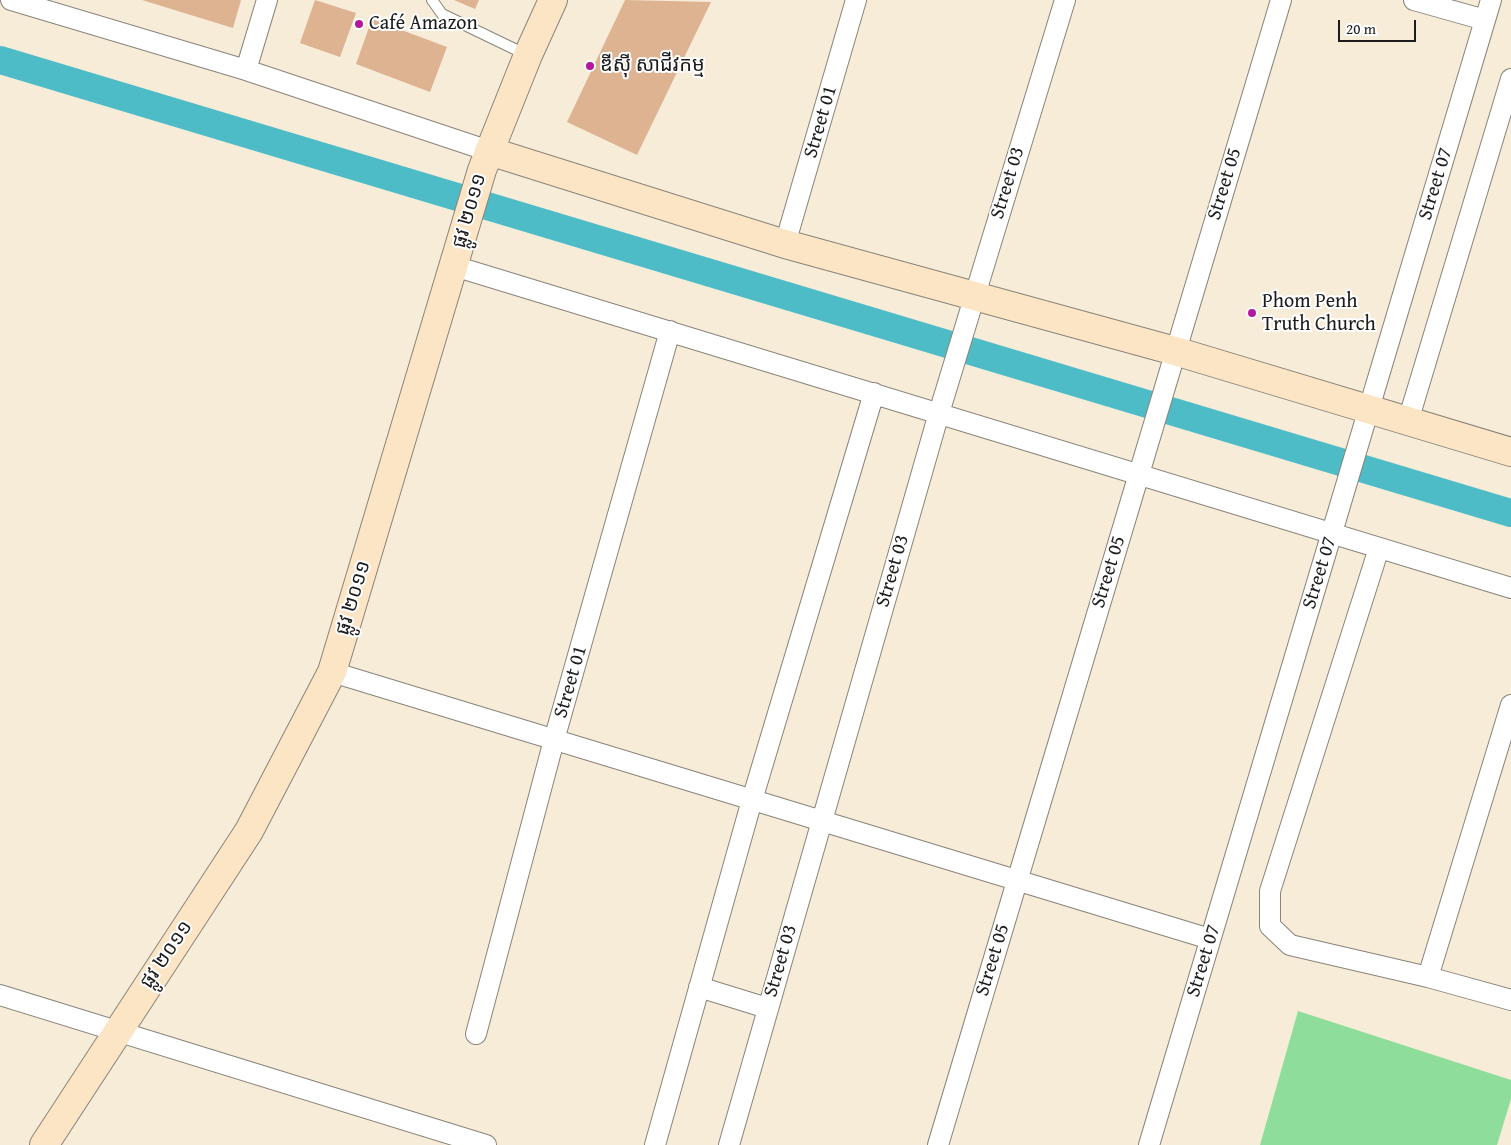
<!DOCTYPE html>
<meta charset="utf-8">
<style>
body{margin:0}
#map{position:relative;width:1511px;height:1145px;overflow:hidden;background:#f6ecd8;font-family:"Gentium Book Plus",serif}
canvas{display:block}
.scale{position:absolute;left:1338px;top:20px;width:78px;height:22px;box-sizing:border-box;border:2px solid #1c1c1c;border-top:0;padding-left:6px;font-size:15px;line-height:18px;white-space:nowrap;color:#1c1c1c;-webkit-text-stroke:4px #fff;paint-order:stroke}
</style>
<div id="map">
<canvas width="1511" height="1145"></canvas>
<div class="scale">20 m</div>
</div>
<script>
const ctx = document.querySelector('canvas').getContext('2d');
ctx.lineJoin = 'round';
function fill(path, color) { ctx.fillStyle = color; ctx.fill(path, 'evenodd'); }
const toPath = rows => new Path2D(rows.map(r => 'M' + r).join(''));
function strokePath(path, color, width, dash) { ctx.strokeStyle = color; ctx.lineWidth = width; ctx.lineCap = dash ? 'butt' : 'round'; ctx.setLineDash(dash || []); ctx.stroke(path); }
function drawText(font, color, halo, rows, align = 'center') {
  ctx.font = font + ' "Gentium Book Plus","Noto Sans Khmer",serif'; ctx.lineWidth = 4; ctx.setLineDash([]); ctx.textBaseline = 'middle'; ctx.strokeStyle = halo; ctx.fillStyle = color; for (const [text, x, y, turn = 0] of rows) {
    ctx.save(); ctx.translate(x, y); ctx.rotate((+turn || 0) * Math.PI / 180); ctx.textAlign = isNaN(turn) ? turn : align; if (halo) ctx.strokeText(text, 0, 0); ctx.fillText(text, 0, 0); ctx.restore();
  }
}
fill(toPath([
 [1298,1011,1511,1080,1511,1099,1497,1145,1260,1145]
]), '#8fdd9b');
strokePath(toPath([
 [0,60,1511,513]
]), '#4ebcc7', 28);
fill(toPath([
 [142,0,241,0,233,28],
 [315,0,356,13,340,57,300,43],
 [454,0,479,0,475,9],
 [625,0,711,2,637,155,567,122],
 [372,19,447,47,430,92,356,64]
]), '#deb391');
const lane = toPath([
 [432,0,442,14,527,55]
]);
const street = toPath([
 [11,0,246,70,489,151],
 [1414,0,1485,20],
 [246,70,267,0],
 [785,244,856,0],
 [454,266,1511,588],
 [1408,421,1511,79],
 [1379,548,1270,891,1270,926,1290,945,1428,977,1511,1000],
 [332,672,1210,939],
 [1428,977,1511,705],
 [699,987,767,1008],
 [0,995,486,1145],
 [476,1034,554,740,670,331],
 [655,1145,752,800,874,393],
 [729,1145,939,413,1065,0],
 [938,1145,1281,0],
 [1149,1145,1491,0]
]);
const secondary = toPath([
 [489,151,785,244,1175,351,1511,452],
 [44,1145,249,831,332,672,482,170,528,55,553,0]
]);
strokePath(lane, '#89847a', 12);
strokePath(street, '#89847a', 22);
strokePath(secondary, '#89847a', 30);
strokePath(lane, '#fff', 10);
strokePath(street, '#fff', 20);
strokePath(secondary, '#fce5c4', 28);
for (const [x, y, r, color] of [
 [359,24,5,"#b5179e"],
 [590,66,5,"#b5179e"],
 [1252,313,5,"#b5179e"]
]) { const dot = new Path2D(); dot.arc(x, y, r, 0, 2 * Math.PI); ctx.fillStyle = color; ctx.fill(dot); strokePath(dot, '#fff', 2); }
drawText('20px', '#1c1c1c', '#fff', [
 ["Café Amazon",369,24],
 ["ឌីស៊ី សាជីវកម្ម",600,66],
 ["Phom Penh",1262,302],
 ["Truth Church",1262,325]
], 'left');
drawText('20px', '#1c1c1c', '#fff', [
 ["Street 01",821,122,-74],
 ["Street 03",1008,183,-73],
 ["Street 05",1225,184,-73],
 ["Street 07",1436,184,-73],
 ["ផ្លូវ ២០១១",470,211,-74],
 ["Street 03",893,571,-74],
 ["Street 05",1109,572,-73],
 ["Street 07",1320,573,-73],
 ["ផ្លូវ ២០១១",354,598,-73],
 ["Street 01",571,682,-74],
 ["ផ្លូវ ២០១១",167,955,-56],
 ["Street 05",993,960,-73],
 ["Street 03",781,961,-74],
 ["Street 07",1204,961,-73]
]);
</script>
